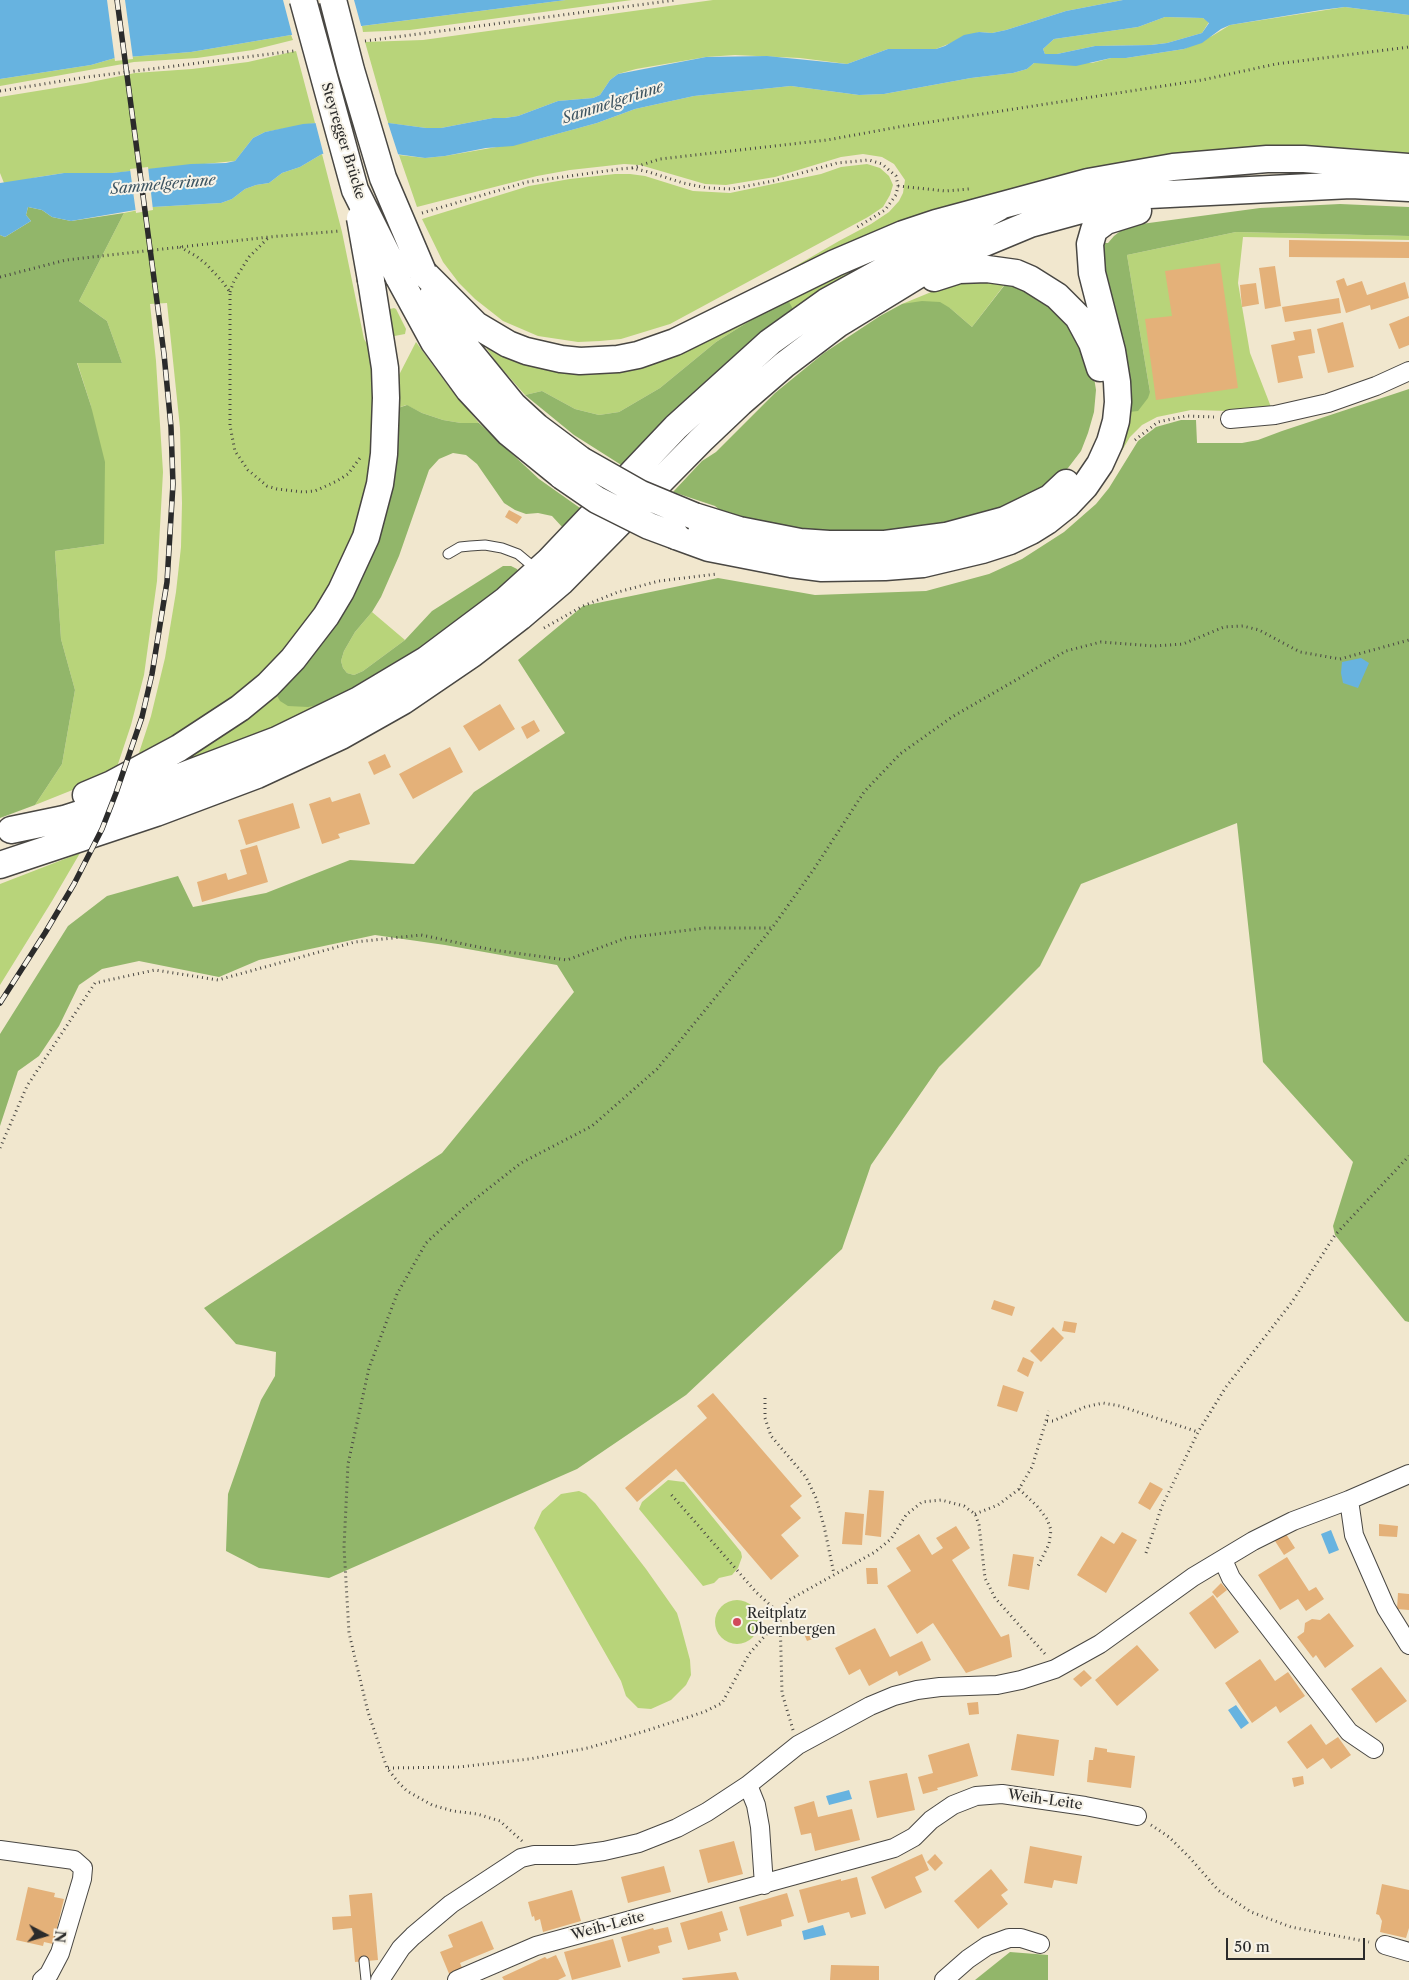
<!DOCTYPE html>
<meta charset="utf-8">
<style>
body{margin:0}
#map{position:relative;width:1409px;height:1980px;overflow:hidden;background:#f1e7ce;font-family:"Libre Caslon Text",serif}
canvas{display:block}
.north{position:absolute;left:20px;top:1910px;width:50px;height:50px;-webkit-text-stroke:4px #f7f3e8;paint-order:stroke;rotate:96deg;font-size:14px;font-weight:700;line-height:20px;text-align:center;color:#2b2b2b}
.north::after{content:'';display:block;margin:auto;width:18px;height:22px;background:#2b2b2b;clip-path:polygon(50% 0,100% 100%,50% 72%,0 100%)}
.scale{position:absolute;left:1226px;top:1938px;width:139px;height:22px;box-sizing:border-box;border:2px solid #2b2b2b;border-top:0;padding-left:6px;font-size:15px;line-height:18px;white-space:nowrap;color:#2b2b2b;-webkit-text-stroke:4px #f7f3e8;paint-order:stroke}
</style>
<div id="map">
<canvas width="1409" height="1980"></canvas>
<div class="north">N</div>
<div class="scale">50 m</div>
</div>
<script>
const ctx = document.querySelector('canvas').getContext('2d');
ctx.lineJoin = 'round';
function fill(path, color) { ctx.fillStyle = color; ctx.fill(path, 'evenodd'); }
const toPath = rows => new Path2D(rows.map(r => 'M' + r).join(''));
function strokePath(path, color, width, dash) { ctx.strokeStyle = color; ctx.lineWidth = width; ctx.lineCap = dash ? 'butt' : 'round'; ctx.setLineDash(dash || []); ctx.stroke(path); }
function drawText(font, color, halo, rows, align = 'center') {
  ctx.font = font + ' "Libre Caslon Text",serif'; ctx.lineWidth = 4; ctx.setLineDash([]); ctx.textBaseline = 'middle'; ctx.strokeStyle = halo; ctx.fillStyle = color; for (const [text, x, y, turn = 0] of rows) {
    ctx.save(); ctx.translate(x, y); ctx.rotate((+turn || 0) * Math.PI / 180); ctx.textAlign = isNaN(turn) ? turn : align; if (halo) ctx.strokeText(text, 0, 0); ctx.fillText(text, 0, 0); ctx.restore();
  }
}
fill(toPath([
 [566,0,632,0,410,30,363,32,362,26],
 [713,0,1123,0,1066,11,1006,30,992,33,979,32,936,49,888,49,847,64,800,58,735,55,706,57,636,69,618,74,610,80,600,95,593,98,558,101,518,116,505,118,493,118,441,128,426,128,388,123,365,42,423,40],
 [1345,7,1409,15,1409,154,1351,148,1302,147,1141,159,1105,166,1043,180,996,194,728,305,839,241,871,224,889,212,899,201,903,193,905,180,894,164,882,157,863,154,841,157,775,177,726,185,705,184,640,165,624,164,570,170,537,176,417,207,399,155,425,158,445,156,531,141,597,123,635,109,694,96,791,86,859,95,884,94,971,78,1013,73,1027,69,1034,63,1092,63,1111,58,1126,58,1184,49,1212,36,1230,25],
 [1165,17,1203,18,1209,22,1202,33,1167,43,1151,45,1095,46,1057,54,1045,54,1043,49,1054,39,1138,27],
 [291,35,293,40,253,50,197,58,134,62,0,86,0,79,91,65,115,58,191,52],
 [296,51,315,123,265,132,253,138,235,161,112,173,64,173,38,177,16,182,4,183,0,173,0,97,86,83,135,73,192,69,248,62],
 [322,154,342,232,364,339,371,350,377,398,366,510,322,608,243,695,136,762,151,716,165,658,176,592,181,547,182,503,180,428,167,303,150,304,156,361,163,472,157,581,144,675,131,725,115,773,35,805,62,764,75,690,61,639,55,551,104,544,91,406,77,362,122,363,107,321,79,301,124,213,153,207,221,203,232,199,245,189,256,185,269,183,282,173,300,167],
 [867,164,880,168,889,176,893,185,890,195,883,207,868,217,670,324,621,339,600,341,578,342,538,336,503,321,475,299,459,283,443,262,422,219,529,186,570,179,615,174,630,174,645,176,693,191,730,193,821,174,841,167],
 [1236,232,1409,236,1409,240,1243,237,1238,283,1250,353,1271,407,1230,411,1191,410,1157,417,1142,425,1130,437,1108,474,1129,412,1150,392,1127,255],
 [903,242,844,276,809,299,794,311,759,315,716,342,660,388,619,412,599,415,575,409,542,391,525,395,496,362,480,339,573,367],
 [991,281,1005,284,972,327,950,308,902,304,941,288,960,283],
 [394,308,396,309,406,329,405,334,389,337,388,316,390,309],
 [416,342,449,387,479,423,461,423,443,420,422,413,406,405,398,408,396,385,399,375],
 [372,612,405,640,363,671,354,675,347,673,343,668,341,661,344,651,355,632],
 [274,690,334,702,273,732,141,782],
 [80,853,52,901,0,985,0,884],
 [668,1480,684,1482,741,1552,742,1557,738,1568,732,1575,719,1578,714,1583,703,1586,639,1509,642,1502],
 [579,1491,586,1494,595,1503,646,1569,677,1613,680,1623,690,1660,691,1675,686,1685,671,1700,651,1709,638,1708,626,1696,621,1681,534,1528,542,1511,561,1494],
 '715 1622a22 22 0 1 1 44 0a22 22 0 1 1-44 0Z'
]), '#b8d47a');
fill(toPath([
 [1340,204,1409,207,1409,236,1236,232,1127,255,1150,392,1148,398,1138,411,1129,412,1104,268,1104,243,1108,243,1114,236,1123,229,1134,225,1260,208],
 [28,207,42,210,52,217,71,221,124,213,79,301,107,321,122,363,77,363,91,406,105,462,104,544,55,551,61,639,75,690,62,764,35,805,0,818,0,235,5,237,31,221,26,215],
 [1007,282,1060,310,1092,365,1096,390,1094,412,1088,433,1081,451,1068,468,1049,488,1025,501,921,531,805,532,728,517,715,506,673,492,702,461,716,452,775,393,824,353,880,316,902,304,922,301,940,302,950,308,972,327],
 [788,300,794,311,626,468,574,435,525,395,542,391,575,409,599,415,619,412,660,388,716,342,759,315],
 [1409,389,1409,1322,1405,1321,1335,1235,1333,1226,1353,1162,1263,1062,1237,823,1081,884,1040,966,939,1067,871,1165,842,1249,686,1395,577,1469,329,1578,259,1568,226,1551,228,1494,261,1400,275,1376,276,1352,236,1344,204,1308,442,1153,574,992,557,965,445,945,375,935,259,960,219,977,139,961,102,969,79,985,59,1026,39,1056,18,1071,0,1126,0,1034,68,926,107,896,178,876,193,907,266,893,350,860,414,864,474,792,565,733,518,660,583,606,718,578,815,595,926,591,989,574,1022,559,1064,532,1096,504,1109,488,1138,441,1156,427,1181,420,1196,420,1197,443,1242,443,1258,440,1282,431],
 [407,405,422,413,443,420,461,423,479,423,539,479,580,508,579,516,564,529,552,516,538,513,526,514,515,510,504,503,477,464,466,455,453,453,439,459,429,470,399,556,381,597,372,612,355,632,344,651,341,661,343,668,347,673,354,675,363,671,405,640,432,611,503,566,511,566,517,569,519,573,426,645,334,702,308,707,288,706,280,701,274,690,320,641,398,408],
 [1010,1952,1048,1955,1048,1980,975,1980]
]), '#92b66a');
fill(toPath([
 [0,0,566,0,291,35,191,52,115,58,91,65,0,79],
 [1123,0,1409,0,1409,15,1345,7,1321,10,1230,25,1221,29,1202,43,1184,49,1126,58,1111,58,1076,66,1034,63,1027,69,1013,73,971,78,884,94,859,95,791,86,694,96,635,109,597,123,513,146,486,148,445,156,425,158,381,152,337,151,322,154,300,167,282,173,269,183,256,185,245,189,232,199,221,203,153,207,71,221,52,217,42,210,28,207,26,215,31,221,5,237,0,235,0,183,64,173,112,173,191,164,226,163,235,161,253,138,265,132,303,124,343,121,374,121,426,128,441,128,493,118,505,118,518,116,558,101,593,98,600,95,610,80,618,74,706,57,767,56,847,64,888,49,936,49,945,46,964,35,979,32,992,33,1006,30,1066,11],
 [1165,17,1203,18,1209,23,1202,33,1167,43,1151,45,1095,46,1057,54,1045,54,1043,49,1054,39,1138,27],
 [1361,658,1369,663,1358,688,1343,683,1341,673,1342,662],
 [1331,1530,1339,1550,1329,1554,1321,1534],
 [1236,1705,1249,1723,1241,1729,1228,1710],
 [849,1790,852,1799,829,1805,826,1796],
 [823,1925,826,1935,804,1940,802,1931]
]), '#67b3e0');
fill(toPath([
 [107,0,125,0,133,59,115,61],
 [283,0,354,0,362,29,293,38],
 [343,119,387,120,399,157,361,153,337,153,324,156,315,121],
 [148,167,153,210,136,213,130,169]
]), '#f1e7ce');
fill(toPath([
 [1289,240,1409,242,1409,258,1289,257],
 [1220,263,1238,388,1156,400,1145,319,1172,316,1165,271],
 [1275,266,1281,306,1265,309,1259,268],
 [1344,278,1347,286,1362,281,1367,295,1405,282,1409,298,1371,310,1370,305,1346,313,1336,281],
 [1256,283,1259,304,1242,307,1240,285],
 [1339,298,1341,313,1285,322,1282,307],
 [1409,316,1409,345,1399,349,1389,324],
 [1343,322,1354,367,1328,373,1317,329],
 [1311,329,1315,353,1298,356,1303,378,1278,383,1271,345,1295,340,1293,332],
 [509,510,522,517,517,524,505,517],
 [500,704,515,729,479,751,463,726],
 [534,720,540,731,527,739,521,727],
 [450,747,463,772,413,799,399,774],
 [385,754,391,767,374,775,368,762],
 [360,793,370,824,338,834,340,838,322,844,309,804,330,797,332,802],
 [293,803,300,828,246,845,238,820],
 [257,845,268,882,202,902,197,882,226,873,228,880,247,874,240,850],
 [994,1300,1015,1307,1012,1316,991,1309],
 [1064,1321,1077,1323,1075,1333,1062,1331],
 [1053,1327,1064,1338,1041,1362,1030,1351],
 [1023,1357,1034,1362,1028,1377,1017,1371],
 [1003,1385,1024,1392,1017,1412,997,1406],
 [713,1393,802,1496,790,1506,801,1518,781,1535,799,1556,771,1580,676,1469,637,1502,625,1488,707,1418,697,1406],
 [1150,1482,1163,1489,1150,1510,1138,1503],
 [869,1490,884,1491,881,1537,865,1535],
 [845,1512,864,1514,862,1545,842,1544],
 [1379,1524,1398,1526,1397,1537,1379,1536],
 [956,1526,970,1548,952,1560,1001,1637,1009,1634,1012,1657,966,1673,933,1623,917,1634,887,1586,911,1571,896,1548,919,1534,932,1555,943,1548,936,1538],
 [1122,1532,1137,1540,1106,1593,1077,1575,1101,1536,1114,1544],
 [1286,1534,1295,1548,1284,1555,1275,1541],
 [1013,1554,1034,1557,1029,1590,1008,1586],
 [1287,1557,1309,1591,1316,1587,1324,1599,1306,1611,1298,1599,1280,1610,1258,1575],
 [866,1568,877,1568,878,1584,867,1584],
 [1221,1583,1227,1590,1217,1598,1212,1592],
 [1398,1593,1409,1594,1409,1610,1397,1609],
 [1213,1595,1239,1632,1215,1649,1189,1613],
 [1329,1613,1354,1646,1325,1668,1316,1655,1313,1658,1297,1637,1304,1632,1305,1623,1312,1619,1320,1620],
 [875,1628,890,1657,922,1641,931,1660,899,1676,897,1671,869,1686,860,1669,849,1675,835,1648],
 [815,1629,818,1637,807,1641,804,1634],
 [1137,1645,1159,1670,1117,1706,1095,1680],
 [1260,1659,1275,1681,1288,1672,1305,1696,1280,1713,1276,1706,1252,1723,1225,1683],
 [1381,1667,1407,1701,1376,1723,1351,1689],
 [1084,1670,1092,1678,1081,1687,1073,1679],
 [978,1702,979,1714,969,1715,967,1703],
 [1311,1724,1326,1745,1338,1737,1351,1755,1331,1769,1323,1758,1307,1769,1287,1742],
 [1017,1734,1059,1740,1054,1776,1011,1770],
 [969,1743,978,1776,937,1788,938,1790,923,1794,918,1777,933,1773,928,1755],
 [1095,1747,1107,1749,1107,1752,1135,1756,1131,1788,1087,1782,1089,1760,1093,1760],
 [907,1773,915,1810,877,1818,869,1781],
 [1303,1776,1304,1784,1294,1787,1292,1778],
 [814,1801,818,1817,852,1809,860,1840,815,1851,811,1833,801,1835,794,1807],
 [734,1841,743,1874,708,1883,699,1850],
 [1030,1846,1082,1856,1077,1884,1054,1880,1052,1888,1024,1883],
 [922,1854,929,1870,915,1877,922,1892,885,1909,871,1877],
 [935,1854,943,1863,935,1871,927,1862],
 [664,1866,671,1892,628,1903,621,1877],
 [991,1869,1008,1890,1001,1895,1008,1904,978,1929,954,1901],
 [857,1877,866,1914,851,1918,849,1912,808,1923,799,1890,841,1879,841,1881],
 [1382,1884,1409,1890,1409,1928,1406,1938,1380,1932,1382,1921,1379,1915,1376,1914],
 [28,1887,55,1893,54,1897,64,1899,53,1944,44,1942,43,1946,16,1940],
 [572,1890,581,1921,543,1932,540,1919,535,1921,534,1916,532,1917,528,1902],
 [372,1893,378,1960,355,1962,352,1928,333,1930,332,1917,351,1916,349,1895],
 [787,1893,794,1916,781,1920,782,1926,747,1936,739,1907],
 [722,1911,728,1930,719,1933,721,1941,688,1950,680,1923],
 [482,1921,494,1949,460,1963,463,1970,450,1976,440,1952,453,1947,448,1935],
 [668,1927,672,1942,658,1946,660,1953,628,1962,621,1937,653,1928,654,1930],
 [613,1939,621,1967,572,1980,564,1952],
 [556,1955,566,1976,558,1980,504,1980,502,1977,545,1957,547,1959],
 [831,1965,879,1966,879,1980,830,1980],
 [736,1972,739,1980,683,1980,682,1978]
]), '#e4b179');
const lane = toPath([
 [448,554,460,547,470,546,485,545,502,548,518,554,536,569],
 [364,1961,366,1980]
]);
const street = toPath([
 [1230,419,1275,415,1328,403,1376,386,1409,371],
 [1349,1500,1354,1535,1386,1608,1409,1645],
 [1223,1560,1231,1578,1349,1732,1374,1749],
 [748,1785,756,1805,760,1827,764,1885],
 [0,1850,74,1860,83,1868,82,1879,60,1953,49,1974,42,1980],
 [1385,1945,1409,1952],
 [380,1980,401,1948,413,1936,451,1904,521,1858,534,1855,575,1855,604,1851,639,1843,677,1828,707,1812,748,1785,798,1745,870,1706,894,1696,917,1690,940,1687,997,1685,1021,1680,1055,1669,1100,1644,1193,1577,1253,1541,1293,1521,1349,1500,1409,1474],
 [457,1980,536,1946,894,1848,914,1837,931,1820,953,1805,976,1796,1002,1794,1085,1806,1137,1816],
 [944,1980,968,1959,987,1946,1009,1938,1021,1938,1040,1944]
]);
const primary = toPath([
 [423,272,476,325,508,344,526,351,561,359,580,361,618,359,638,355,675,342,835,263,903,234,936,223,1088,182,1173,167,1267,159,1304,159,1409,167],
 [398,276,434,342,469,390,509,433,562,476],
 [934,278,959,270,987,269,1016,273,1030,279,1057,296,1078,317,1092,343,1100,368],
 [433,295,445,318,464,345,513,405,537,427,581,460],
 [694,516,739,530,800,542,829,544,885,544,946,536,1005,520,1050,498,1066,483],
 [676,536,709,548,791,564,822,568,885,567,923,564,982,550,1010,541,1031,531,1047,521,1067,505,1085,486,1100,464,1110,442,1116,421,1118,402,1117,382,1112,351,1092,273,1090,244,1094,230,1106,221,1138,211],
 [86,795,112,784,179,748,240,708,268,685,293,659,326,616,341,591,366,537,380,484,384,454,386,398,385,368,371,280],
 [11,830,64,819,98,808,277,740,359,700,426,660,506,600,549,561,676,427,770,342,826,302,999,207],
 [0,865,156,813,257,775,341,736,403,701,472,654,520,617,561,582,701,440,740,403,784,365,838,324,941,261,1030,224,1107,203,1149,195,1351,185,1409,188]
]);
strokePath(lane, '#494743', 11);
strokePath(street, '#494743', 20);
strokePath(primary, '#494743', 29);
strokePath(toPath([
 [365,41,676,0],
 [0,91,87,77,294,51],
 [632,168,660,159,827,140,904,126,1202,80,1276,64,1409,47],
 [898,186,946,191,969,189],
 [422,213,527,182,620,169,632,168,649,172,683,183,708,188,732,189,773,181,837,163,869,160,882,164,896,176,898,186,896,195,885,210,856,228],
 [180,247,196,256,206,264,222,281,230,292,230,426,235,451,248,470,267,486,277,489,303,492,315,491,337,481,348,474,360,458],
 [0,277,66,260,269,237,340,231],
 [230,292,234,281,249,257,269,237],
 [1135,440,1158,422,1186,416,1214,417],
 [544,628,583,606,618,592,659,581,717,574],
 [0,1148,27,1086,95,983,155,970,218,980,355,942,421,935,493,950,567,960,626,938,705,928,771,928],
 [765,1398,765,1418,771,1436,806,1477,816,1498,824,1526,834,1574],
 [1047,1421,1053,1421,1085,1407,1103,1403,1120,1406,1198,1432],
 [1019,1489,1037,1506,1047,1519,1051,1530,1049,1544,1038,1566],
 [975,1514,998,1505,1019,1489,1032,1467,1049,1411],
 [1146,1553,1162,1506,1198,1432,1226,1387,1292,1302,1335,1235,1409,1156],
 [793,1730,782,1693,780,1614,789,1600,875,1552,891,1539,906,1515,922,1502,941,1500,964,1506,975,1514,979,1525,985,1578,995,1598,1045,1654],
 [388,1768,459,1767,529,1759,588,1748,642,1732,704,1712,722,1703,749,1654,769,1631,780,1614,756,1592,669,1492],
 [1151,1825,1169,1837,1190,1858,1218,1890,1251,1912,1291,1927,1369,1942],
 [522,1841,500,1821,477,1814,453,1811,432,1805,407,1791,398,1782,387,1768,368,1712,349,1633,344,1547,348,1464,369,1368,397,1294,426,1243,465,1207,521,1163,592,1126,657,1069,772,928,814,869,864,792,900,754,952,717,1066,651,1101,642,1154,646,1183,644,1224,627,1243,626,1259,630,1300,652,1340,659,1409,640]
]), '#494743', 3, [1, 4]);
strokePath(lane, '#fff', 9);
strokePath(street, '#fff', 18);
strokePath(primary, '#fff', 26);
const rail = toPath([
 [0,1003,45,933,74,884,102,829,116,793,142,717,152,674,167,582,173,484,171,427,164,354,117,0]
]);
strokePath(rail, '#2b2b2b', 5.5);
strokePath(rail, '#f7f3e8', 4, [11]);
const primaryBridge = toPath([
 [303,0,355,190,398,276],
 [333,0,351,70,383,178,423,272],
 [360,218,371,280],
 [581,460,641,494,694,516],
 [562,476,597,500,649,526,676,536]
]);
strokePath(primaryBridge, '#494743', 29, []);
strokePath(primaryBridge, '#fff', 26);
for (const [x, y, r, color] of [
 [737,1622,5,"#d1495b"]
]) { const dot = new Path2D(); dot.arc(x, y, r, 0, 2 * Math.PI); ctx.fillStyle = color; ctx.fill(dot); strokePath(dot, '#f7f3e8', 2); }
drawText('14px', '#2b2b2b', '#f7f3e8', [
 ["Steyregger Brücke",343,141,73],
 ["Weih-Leite",1045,1800,8],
 ["Weih-Leite",608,1926,-15]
]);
drawText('14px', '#2b2b2b', '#f7f3e8', [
 ["Reitplatz",747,1614],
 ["Obernbergen",747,1630]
], 'left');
drawText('italic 15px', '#3d5461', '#f7f3e8', [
 ["Sammelgerinne",613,103,-18],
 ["Sammelgerinne",163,185,-5]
]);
</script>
